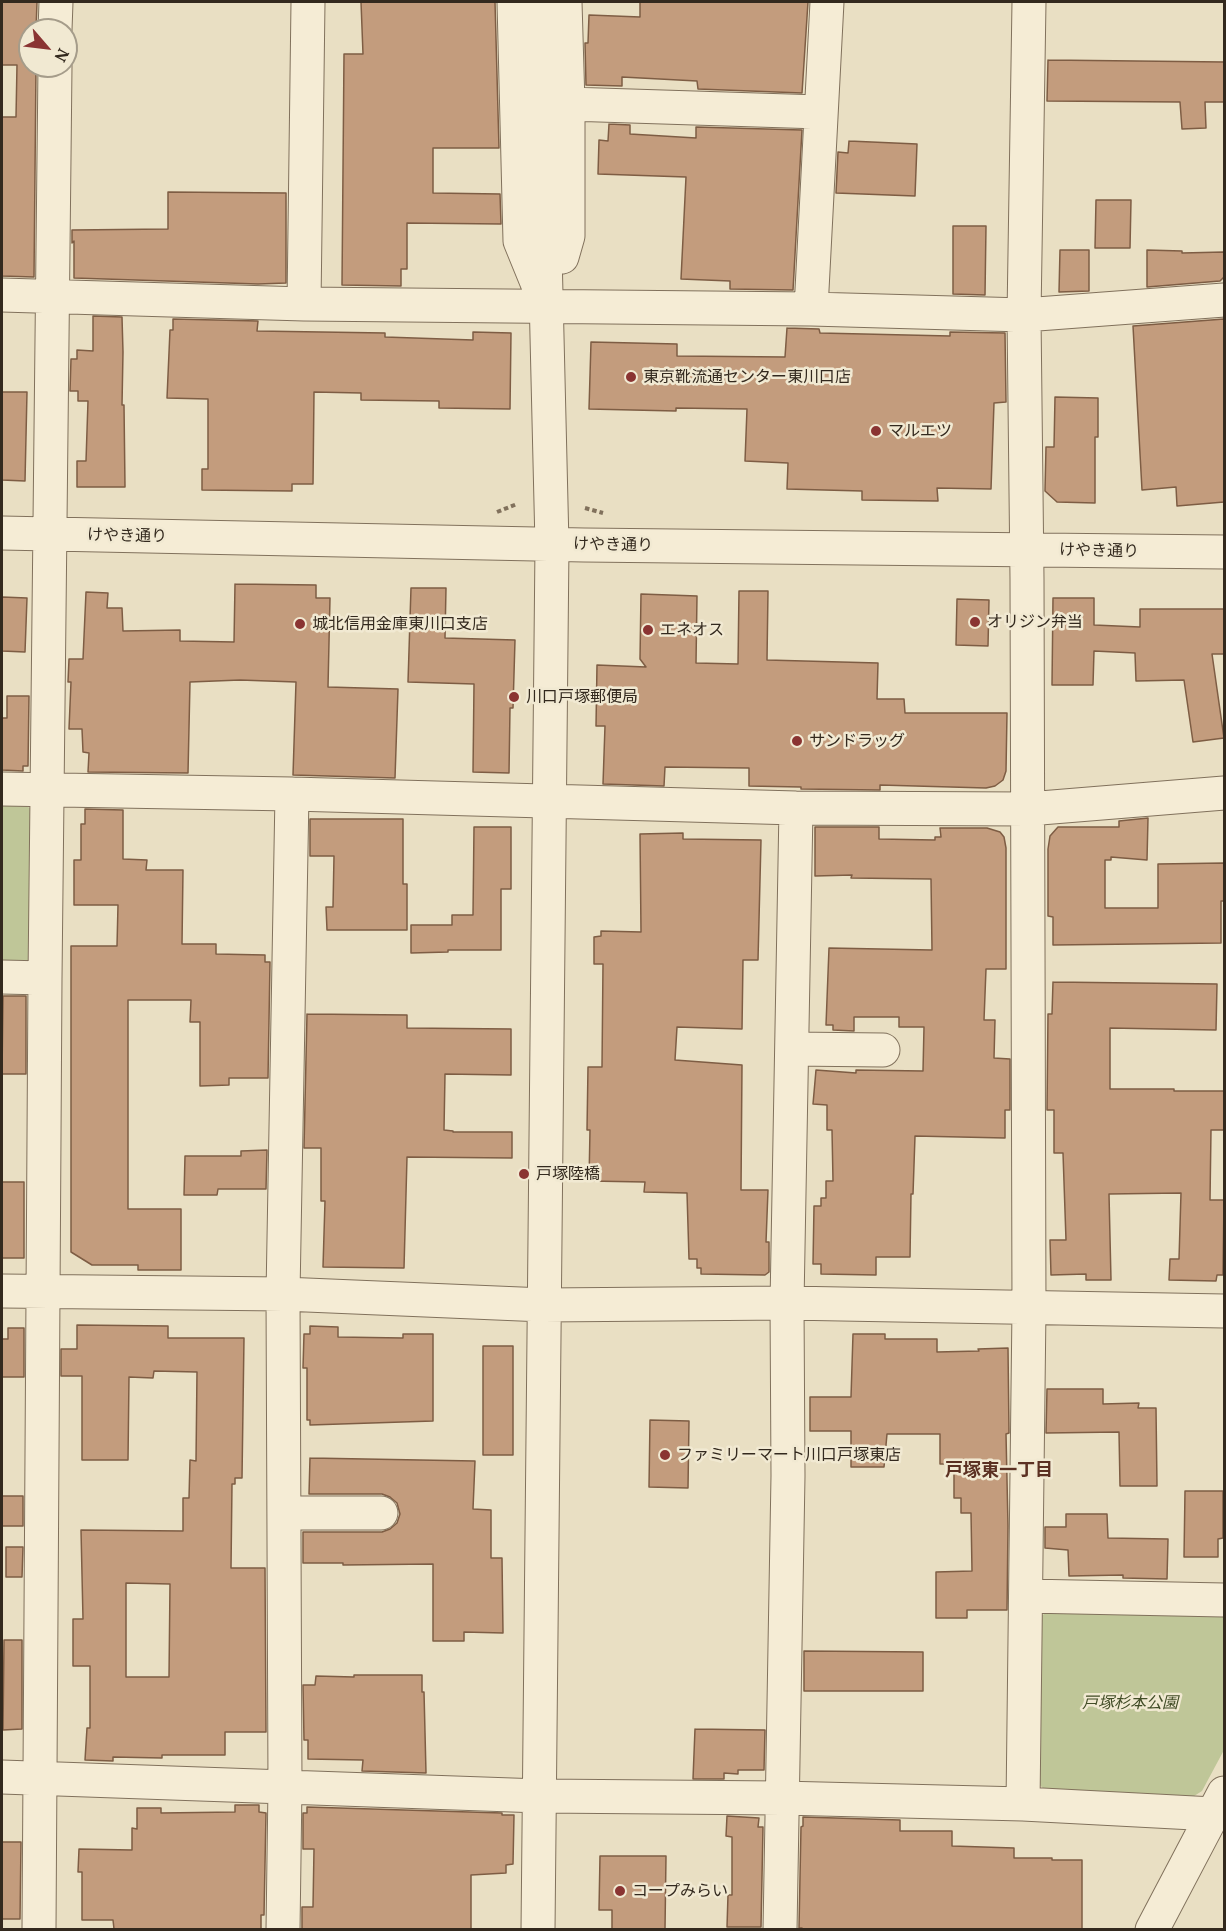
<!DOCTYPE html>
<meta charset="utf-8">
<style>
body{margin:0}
#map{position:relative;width:1226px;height:1931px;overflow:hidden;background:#e9dfc3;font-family:"PT Serif",serif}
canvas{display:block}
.frame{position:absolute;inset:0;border:3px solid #33291e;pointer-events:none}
.north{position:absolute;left:18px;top:18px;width:60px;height:60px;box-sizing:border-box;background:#f1e9d2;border:2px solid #a59c8a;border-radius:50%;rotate:118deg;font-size:16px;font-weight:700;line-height:24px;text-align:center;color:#33291e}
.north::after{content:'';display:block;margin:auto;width:21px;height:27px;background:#8a3432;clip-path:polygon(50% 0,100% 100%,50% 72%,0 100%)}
</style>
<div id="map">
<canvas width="1226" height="1931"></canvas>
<div class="frame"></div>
<div class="north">N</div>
</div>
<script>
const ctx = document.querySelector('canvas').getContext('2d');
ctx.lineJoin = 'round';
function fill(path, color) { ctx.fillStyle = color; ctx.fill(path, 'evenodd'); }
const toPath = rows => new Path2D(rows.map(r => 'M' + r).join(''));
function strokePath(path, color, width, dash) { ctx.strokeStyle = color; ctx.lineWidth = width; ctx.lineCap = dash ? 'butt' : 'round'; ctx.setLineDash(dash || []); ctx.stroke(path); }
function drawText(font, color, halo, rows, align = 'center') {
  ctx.font = font + ' "PT Serif","Noto Sans JP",serif'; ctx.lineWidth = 5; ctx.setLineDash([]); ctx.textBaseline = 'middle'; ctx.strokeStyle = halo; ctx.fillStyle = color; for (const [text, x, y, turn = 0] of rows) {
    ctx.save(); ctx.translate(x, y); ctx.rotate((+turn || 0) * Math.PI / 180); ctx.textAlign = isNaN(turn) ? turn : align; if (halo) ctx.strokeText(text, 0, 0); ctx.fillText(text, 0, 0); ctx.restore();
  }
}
fill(toPath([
 [2,801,19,802,39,813,37,955,27,968,2,968],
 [1052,1607,1224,1610,1224,1750,1202,1791,1191,1798,1050,1794,1036,1782,1036,1621]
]), '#bfc698');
const building = toPath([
 [2,2,37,2,36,30,30,30,30,66,36,66,34,277,2,276,2,117,16,117,17,65,2,65,2,2],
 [361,2,495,2,499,148,433,148,433,193,500,194,501,224,407,223,407,269,401,269,401,286,342,285,344,54,363,54,361,2],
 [640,2,808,2,802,93,698,89,697,81,622,77,622,86,586,85,585,43,588,43,589,15,640,17,640,2],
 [1048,60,1224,62,1224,102,1205,102,1206,128,1182,129,1180,102,1047,101,1048,60],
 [609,124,630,125,630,134,696,138,696,127,802,130,793,290,730,289,730,281,681,279,686,177,598,174,599,140,608,141,609,124],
 [849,141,917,144,915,196,836,193,838,152,848,153,849,141],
 [168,192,286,193,286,283,258,284,74,278,74,241,72,243,72,230,168,229,168,192],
 [1096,200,1131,200,1130,248,1095,248,1096,200],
 [953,226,986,226,985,295,953,294,953,226],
 [1060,250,1089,250,1089,291,1059,292,1060,250],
 [1147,250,1182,251,1182,253,1224,252,1224,277,1220,281,1147,287,1147,250],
 [93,316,122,317,123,352,122,405,124,405,125,487,77,487,77,461,86,461,88,401,78,401,78,391,70,391,71,359,77,359,77,350,93,351,93,316],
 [173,319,258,321,257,331,385,333,385,337,473,340,473,332,511,333,510,409,439,408,439,401,361,400,361,393,314,392,313,484,292,484,292,491,202,490,202,469,208,469,208,399,167,398,170,330,173,330,173,319],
 [1224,319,1224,502,1177,506,1176,487,1142,490,1133,326,1224,319],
 [787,328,819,329,820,333,950,336,950,332,1005,333,1006,402,994,403,991,489,937,488,938,501,862,500,862,491,787,489,788,463,745,461,747,409,676,408,676,411,589,409,591,342,677,344,677,356,785,357,787,328],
 [2,392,27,392,25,481,2,480,2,392],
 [1055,397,1098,398,1098,437,1095,437,1095,503,1057,502,1045,491,1046,447,1054,447,1055,397],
 [235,584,316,585,316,598,330,598,328,687,398,689,395,778,293,775,296,682,240,680,190,682,188,773,88,772,89,753,83,752,82,729,69,729,71,682,68,682,69,659,83,659,86,592,108,593,107,608,122,608,123,631,180,630,180,641,234,642,235,584],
 [411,588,446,588,445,638,515,640,513,708,510,708,509,773,473,772,474,684,408,682,411,588],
 [739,591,768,591,767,660,878,663,877,699,904,699,905,713,1007,713,1006,771,1003,780,995,786,986,788,880,785,880,790,801,789,801,787,749,786,749,768,665,767,664,786,603,784,605,726,596,726,597,665,646,667,640,659,641,594,697,596,696,663,738,664,739,591],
 [2,597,27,598,25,652,2,651,2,597],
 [1053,598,1094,598,1094,625,1140,627,1140,609,1224,609,1224,654,1212,654,1224,738,1193,742,1184,680,1136,681,1135,653,1094,651,1093,685,1052,685,1053,598],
 [957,599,989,600,988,646,956,645,957,599],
 [7,696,29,696,28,766,23,766,23,771,2,770,2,718,7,718,7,696],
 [85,809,123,810,123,859,147,860,146,870,183,870,182,944,216,944,216,954,265,955,265,962,270,962,268,1078,229,1078,229,1085,200,1086,200,1022,190,1022,191,1000,128,1000,128,1209,181,1209,181,1270,138,1270,138,1265,92,1265,71,1252,71,946,117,946,118,905,74,905,74,860,81,860,81,824,85,824,85,809],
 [1148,818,1147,860,1111,857,1111,860,1105,860,1105,908,1158,908,1158,864,1224,863,1224,901,1221,901,1221,943,1053,945,1053,917,1048,916,1048,849,1050,836,1058,827,1119,827,1119,821,1148,818],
 [310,819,403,819,403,884,407,884,407,930,327,930,326,907,333,907,334,856,310,856,310,819],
 [474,827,511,827,511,889,501,889,501,950,448,950,448,952,411,953,411,925,452,925,452,915,473,915,474,827],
 [815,827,879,827,879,839,935,840,935,837,941,837,940,828,987,828,1000,832,1004,837,1006,848,1006,969,986,969,984,1020,995,1020,994,1058,1010,1059,1010,1110,1005,1110,1005,1138,915,1136,913,1194,911,1194,910,1257,876,1257,876,1275,821,1274,821,1264,813,1264,814,1206,821,1206,821,1198,826,1198,826,1181,833,1181,832,1130,827,1130,827,1105,813,1104,816,1070,856,1073,856,1070,923,1071,924,1027,899,1027,899,1017,854,1017,854,1031,833,1030,833,1025,826,1025,829,948,932,950,931,879,851,878,852,875,815,876,815,827],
 [683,833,683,839,761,840,758,960,743,960,742,1029,677,1027,675,1060,742,1065,741,1190,768,1190,766,1242,769,1242,769,1272,765,1275,701,1274,701,1268,697,1268,697,1259,689,1259,687,1193,644,1192,645,1182,589,1181,590,1130,587,1130,588,1067,602,1067,603,964,594,964,594,937,601,936,601,931,641,932,640,834,683,833],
 [1053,982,1217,984,1216,1030,1110,1028,1110,1089,1174,1089,1174,1091,1224,1091,1224,1130,1211,1130,1210,1200,1224,1200,1223,1275,1217,1275,1216,1281,1169,1280,1170,1259,1179,1259,1181,1193,1109,1194,1111,1280,1086,1280,1086,1274,1051,1275,1050,1240,1066,1240,1063,1153,1054,1153,1054,1110,1047,1110,1048,1014,1052,1014,1053,982],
 [3,996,26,996,26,1074,2,1074,3,996],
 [307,1014,407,1015,407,1028,511,1029,511,1075,445,1074,444,1130,453,1131,453,1132,512,1132,512,1158,407,1157,404,1268,323,1267,325,1201,321,1201,321,1148,304,1148,307,1014],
 [267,1150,266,1189,218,1189,217,1195,184,1195,185,1156,241,1156,241,1151,267,1150],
 [2,1182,24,1182,24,1258,2,1258,2,1182],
 [77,1325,168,1326,168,1338,244,1338,242,1478,235,1478,235,1484,232,1484,231,1568,265,1568,266,1732,225,1732,225,1755,162,1755,162,1758,113,1757,113,1761,85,1760,87,1728,90,1728,90,1666,73,1666,73,1619,83,1619,81,1530,183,1531,183,1498,189,1498,190,1460,196,1461,197,1372,154,1371,153,1378,129,1377,128,1460,82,1460,82,1376,61,1376,61,1349,77,1349,77,1325],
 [126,1583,170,1584,169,1677,126,1677,126,1583],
 [310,1326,338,1327,338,1337,403,1338,403,1334,433,1334,433,1421,310,1425,310,1420,307,1420,307,1368,303,1368,304,1334,310,1334,310,1326],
 [8,1328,24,1328,24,1377,2,1377,2,1339,8,1339,8,1328],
 [853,1334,885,1334,885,1339,937,1339,937,1352,979,1351,978,1349,1008,1348,1009,1433,1006,1434,1008,1526,1007,1610,967,1610,967,1618,936,1618,936,1572,972,1571,971,1513,961,1513,961,1498,954,1498,954,1464,940,1464,940,1434,887,1434,884,1467,851,1467,851,1431,810,1431,810,1397,851,1397,853,1334],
 [483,1346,513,1346,513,1455,483,1455,483,1346],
 [1047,1389,1103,1389,1103,1404,1139,1403,1138,1408,1156,1408,1157,1486,1120,1486,1119,1432,1046,1433,1047,1389],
 [650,1420,689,1421,688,1488,649,1487,650,1420],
 [310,1458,475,1461,473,1509,491,1510,491,1558,502,1558,503,1633,464,1632,464,1641,433,1641,433,1564,343,1565,343,1563,303,1563,303,1532,382,1532,390,1529,397,1523,400,1514,397,1503,390,1497,382,1494,309,1494,310,1458],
 [1185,1491,1223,1491,1223,1538,1218,1539,1218,1557,1184,1557,1185,1491],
 [2,1496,23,1496,23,1526,2,1526,2,1496],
 [1066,1514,1107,1514,1108,1538,1168,1539,1167,1579,1123,1578,1123,1575,1069,1576,1068,1550,1045,1548,1045,1527,1066,1527,1066,1514],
 [6,1547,23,1547,22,1577,6,1577,6,1547],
 [4,1640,22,1640,22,1729,3,1730,4,1640],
 [804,1651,923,1652,923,1691,804,1691,804,1651],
 [354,1675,422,1675,422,1692,424,1692,426,1773,362,1771,363,1760,308,1759,308,1740,304,1740,303,1685,315,1685,316,1676,354,1677,354,1675],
 [695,1729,765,1730,764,1770,738,1770,738,1774,724,1773,724,1779,693,1779,695,1729],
 [235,1805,259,1805,259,1812,266,1813,264,1915,261,1915,261,1929,114,1929,113,1920,82,1920,82,1872,78,1872,79,1849,132,1850,132,1828,137,1829,137,1808,161,1808,161,1813,235,1812,235,1805],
 [307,1807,502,1813,502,1815,514,1815,513,1864,506,1865,506,1873,471,1875,471,1929,302,1929,302,1907,313,1907,314,1849,303,1849,303,1813,307,1813,307,1807],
 [727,1816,759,1818,758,1827,763,1827,761,1927,727,1927,728,1895,732,1895,732,1837,726,1836,727,1816],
 [803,1817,900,1820,900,1831,952,1831,952,1846,1014,1848,1014,1858,1052,1858,1052,1860,1082,1860,1082,1929,802,1929,802,1928,799,1928,801,1827,803,1826,803,1817],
 [2,1842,21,1842,20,1919,2,1919,2,1842],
 [600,1856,666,1856,665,1929,612,1929,612,1910,599,1910,600,1856]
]);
fill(building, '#c39c7d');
strokePath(building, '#7e5d44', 1.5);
const minor = toPath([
 [514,2,520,241,540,290],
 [55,30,56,2],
 [568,104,820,112],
 [562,257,568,236,568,104,565,2],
 [2,295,304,304,811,309,1024,315,1224,300],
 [304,304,308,2],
 [811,309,827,2],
 [2,533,584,545,1224,552],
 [2,789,292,794,796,808,1028,809,1224,793],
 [2,977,45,978],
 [792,1049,883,1050],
 [2,1291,283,1294,544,1305,787,1303,1224,1311],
 [284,1513,381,1513],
 [1026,1596,1224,1600],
 [2,1777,540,1796,781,1798,1023,1804,1213,1814],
 [1023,1804,1029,1308,1027,579,1024,315,1029,2],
 [39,1930,45,978,55,66],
 [283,1930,285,1786,283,1294,292,794],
 [538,1930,552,545,539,2],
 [780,1930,788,1476,787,1303,796,808],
 [1152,1930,1224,1793]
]);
strokePath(minor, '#81715c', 35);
strokePath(toPath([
 [585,508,603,513],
 [497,512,517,504]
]), '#81715c', 4, [4.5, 3]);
strokePath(minor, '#f5ecd5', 33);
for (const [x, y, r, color] of [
 [631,377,6,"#8a3432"],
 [876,431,6,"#8a3432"],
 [975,622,6,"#8a3432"],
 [300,624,6,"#8a3432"],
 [648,630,6,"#8a3432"],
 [514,697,6,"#8a3432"],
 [797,741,6,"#8a3432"],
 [524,1174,6,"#8a3432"],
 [665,1455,6,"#8a3432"],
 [620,1891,6,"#8a3432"]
]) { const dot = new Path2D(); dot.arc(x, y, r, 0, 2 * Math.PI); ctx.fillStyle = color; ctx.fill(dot); strokePath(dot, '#f1e9d2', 2); }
drawText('16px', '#33291e', '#f1e9d2', [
 ["東京靴流通センター東川口店",643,377],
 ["マルエツ",888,431],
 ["オリジン弁当",987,622],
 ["城北信用金庫東川口支店",312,624],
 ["エネオス",660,630],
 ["川口戸塚郵便局",526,697],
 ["サンドラッグ",809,741],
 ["戸塚陸橋",536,1174],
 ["ファミリーマート川口戸塚東店",677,1455],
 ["コープみらい",632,1891]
], 'left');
drawText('16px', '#33291e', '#f1e9d2', [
 ["けやき通り",127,536,1],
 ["けやき通り",613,545,1],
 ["けやき通り",1099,551,1]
]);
drawText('italic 16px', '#424d27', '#f1e9d2', [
 ["戸塚杉本公園",1130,1703]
]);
drawText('bold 18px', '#5b3022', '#f1e9d2', [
 ["戸塚東一丁目",999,1471]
]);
</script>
